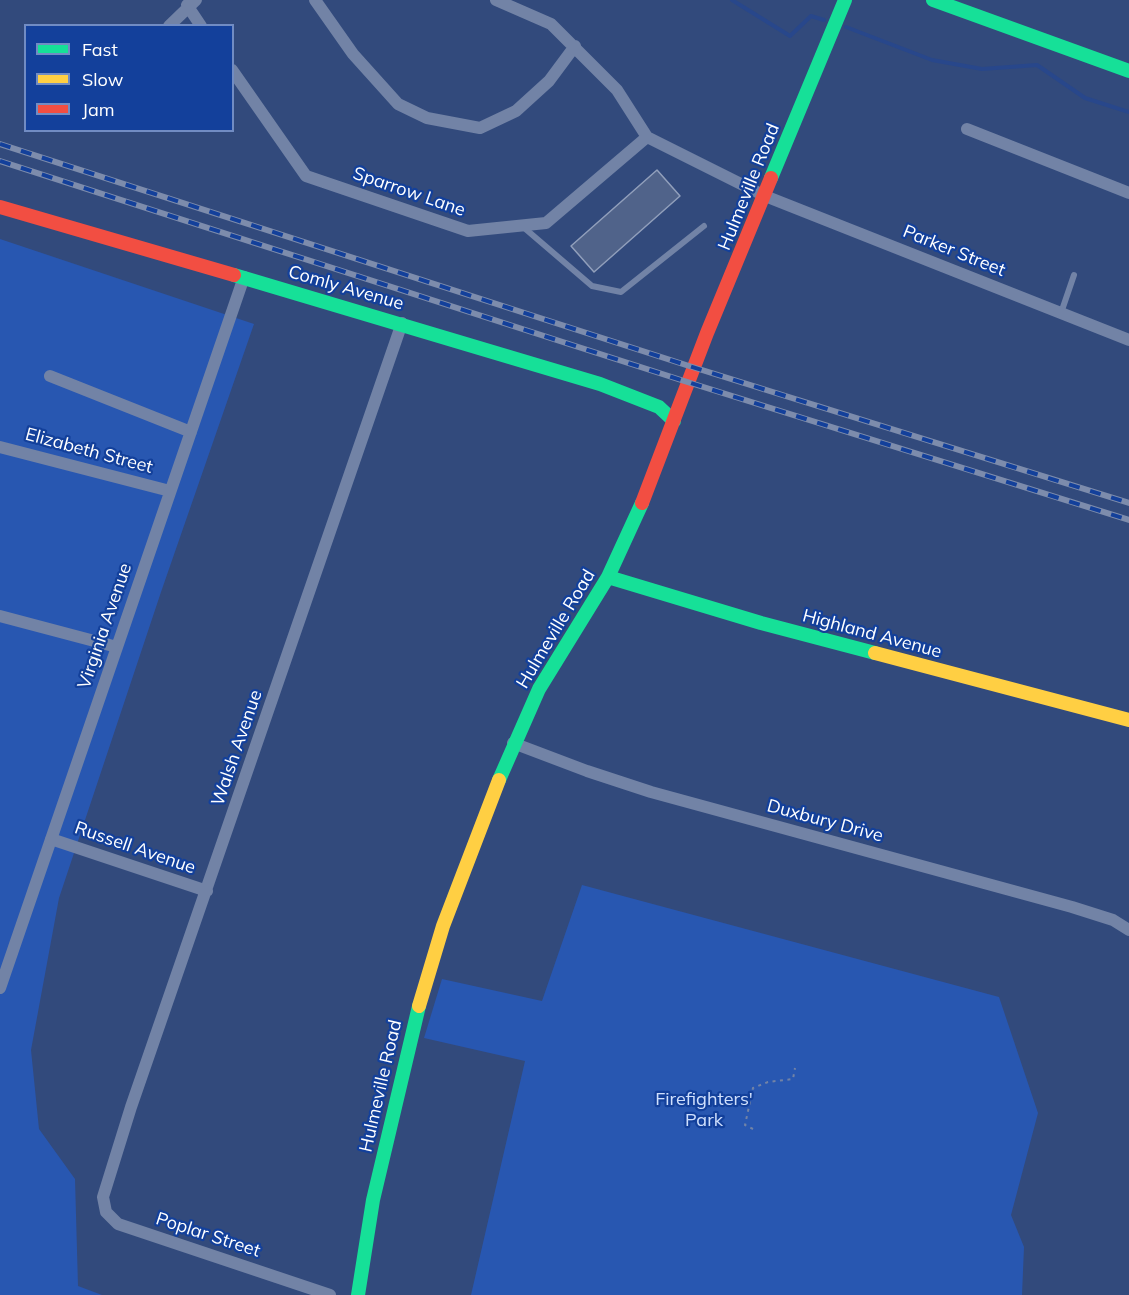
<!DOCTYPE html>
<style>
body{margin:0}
#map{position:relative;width:1129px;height:1295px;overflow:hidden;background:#324a7c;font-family:Mulish,sans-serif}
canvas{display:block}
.legend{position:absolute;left:24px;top:24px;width:210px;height:108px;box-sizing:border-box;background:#13409b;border:2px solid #718cc3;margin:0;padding:8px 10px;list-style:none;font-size:18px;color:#fff}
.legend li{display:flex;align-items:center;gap:12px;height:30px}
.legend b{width:30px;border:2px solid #718cc3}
</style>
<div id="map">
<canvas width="1129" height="1295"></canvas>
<ul class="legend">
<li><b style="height:8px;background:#16e098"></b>Fast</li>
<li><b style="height:8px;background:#ffcf43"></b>Slow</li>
<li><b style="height:8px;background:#f24e42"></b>Jam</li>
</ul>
</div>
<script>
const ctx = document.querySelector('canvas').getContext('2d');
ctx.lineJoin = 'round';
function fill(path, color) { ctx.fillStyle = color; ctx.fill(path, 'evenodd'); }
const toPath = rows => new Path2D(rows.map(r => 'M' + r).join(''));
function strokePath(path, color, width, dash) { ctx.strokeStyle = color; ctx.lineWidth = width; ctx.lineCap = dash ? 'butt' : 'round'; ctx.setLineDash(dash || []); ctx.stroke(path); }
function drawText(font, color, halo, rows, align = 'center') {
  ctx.font = font + ' Mulish,sans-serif'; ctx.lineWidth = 4.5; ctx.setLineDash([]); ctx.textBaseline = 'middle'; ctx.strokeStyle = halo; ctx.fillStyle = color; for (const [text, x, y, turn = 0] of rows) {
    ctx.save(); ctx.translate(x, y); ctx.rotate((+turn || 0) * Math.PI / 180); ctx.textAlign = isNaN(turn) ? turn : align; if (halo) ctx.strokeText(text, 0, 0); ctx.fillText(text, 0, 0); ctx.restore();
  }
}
fill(toPath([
 [0,239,254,324,161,592,59,898,31,1050,39,1129,75,1179,78,1286,102,1295,0,1295],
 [582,885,999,997,1038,1113,1011,1215,1024,1247,1022,1295,471,1295,525,1061,424,1038,442,979,542,1001]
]), '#2857b1');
strokePath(toPath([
 [732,0,790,36,811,16,824,20],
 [846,27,932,60,982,69,1037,65,1085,98,1129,112]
]), '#28478b', 4);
const building = toPath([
 [657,170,680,196,594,272,571,246,657,170]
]);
fill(building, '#50638a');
strokePath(building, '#919fbb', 1.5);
strokePath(toPath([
 [753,1129,745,1125,753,1088,768,1082,793,1079,795,1068]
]), '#7283a6', 2, [3, 4.5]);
strokePath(toPath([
 [522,226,592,286,621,292,704,226],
 [1061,313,1074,275]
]), '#7283a6', 6);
strokePath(toPath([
 [315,0,353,54,398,104,427,118,480,128,516,111,549,81,575,46],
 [496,0,551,24,617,90,647,137],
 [187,5,201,26],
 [169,26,196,0],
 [232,70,306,176,468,231,546,223,647,137,765,196,1129,340],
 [967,129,1129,193],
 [50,376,191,432],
 [0,447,170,491],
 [0,616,117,647],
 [513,743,587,771,651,792,1072,907,1113,920,1129,930],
 [51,839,207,891],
 [0,988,244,277],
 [330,1295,118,1224,106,1212,103,1197,131,1107,402,323]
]), '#7283a6', 12);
strokePath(toPath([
 [933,0,1129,71],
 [771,178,845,0],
 [234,275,600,384,659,407,674,421],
 [608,577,761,623,875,653],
 [499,780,539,689,608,577,642,503],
 [358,1295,373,1200,419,1006]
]), '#16e098', 14);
strokePath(toPath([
 [875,653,1129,720],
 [419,1006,443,926,499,780]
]), '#ffcf43', 14);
strokePath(toPath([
 [0,207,234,275],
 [642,503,707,333,771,178]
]), '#f24e42', 14);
const rail = toPath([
 [0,144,686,365,1129,503],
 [0,161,681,380,1129,520]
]);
strokePath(rail, '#7d8cac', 6);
strokePath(rail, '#13409b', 4, [11]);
drawText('18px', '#fff', '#13409b', [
 ["Hulmeville Road",749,187,-68],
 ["Sparrow Lane",409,192,19],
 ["Parker Street",954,251,22],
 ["Comly Avenue",346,288,16],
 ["Elizabeth Street",89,451,15],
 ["Virginia Avenue",105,626,-71],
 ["Hulmeville Road",556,629,-59],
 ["Highland Avenue",872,634,15],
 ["Walsh Avenue",237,748,-71],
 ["Duxbury Drive",825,821,15],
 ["Russell Avenue",135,848,19],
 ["Hulmeville Road",381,1086,-77],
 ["Poplar Street",208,1235,18]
]);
drawText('18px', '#d0e0fd', '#13409b', [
 ["Firefighters'",704,1100],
 ["Park",704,1121]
]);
</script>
